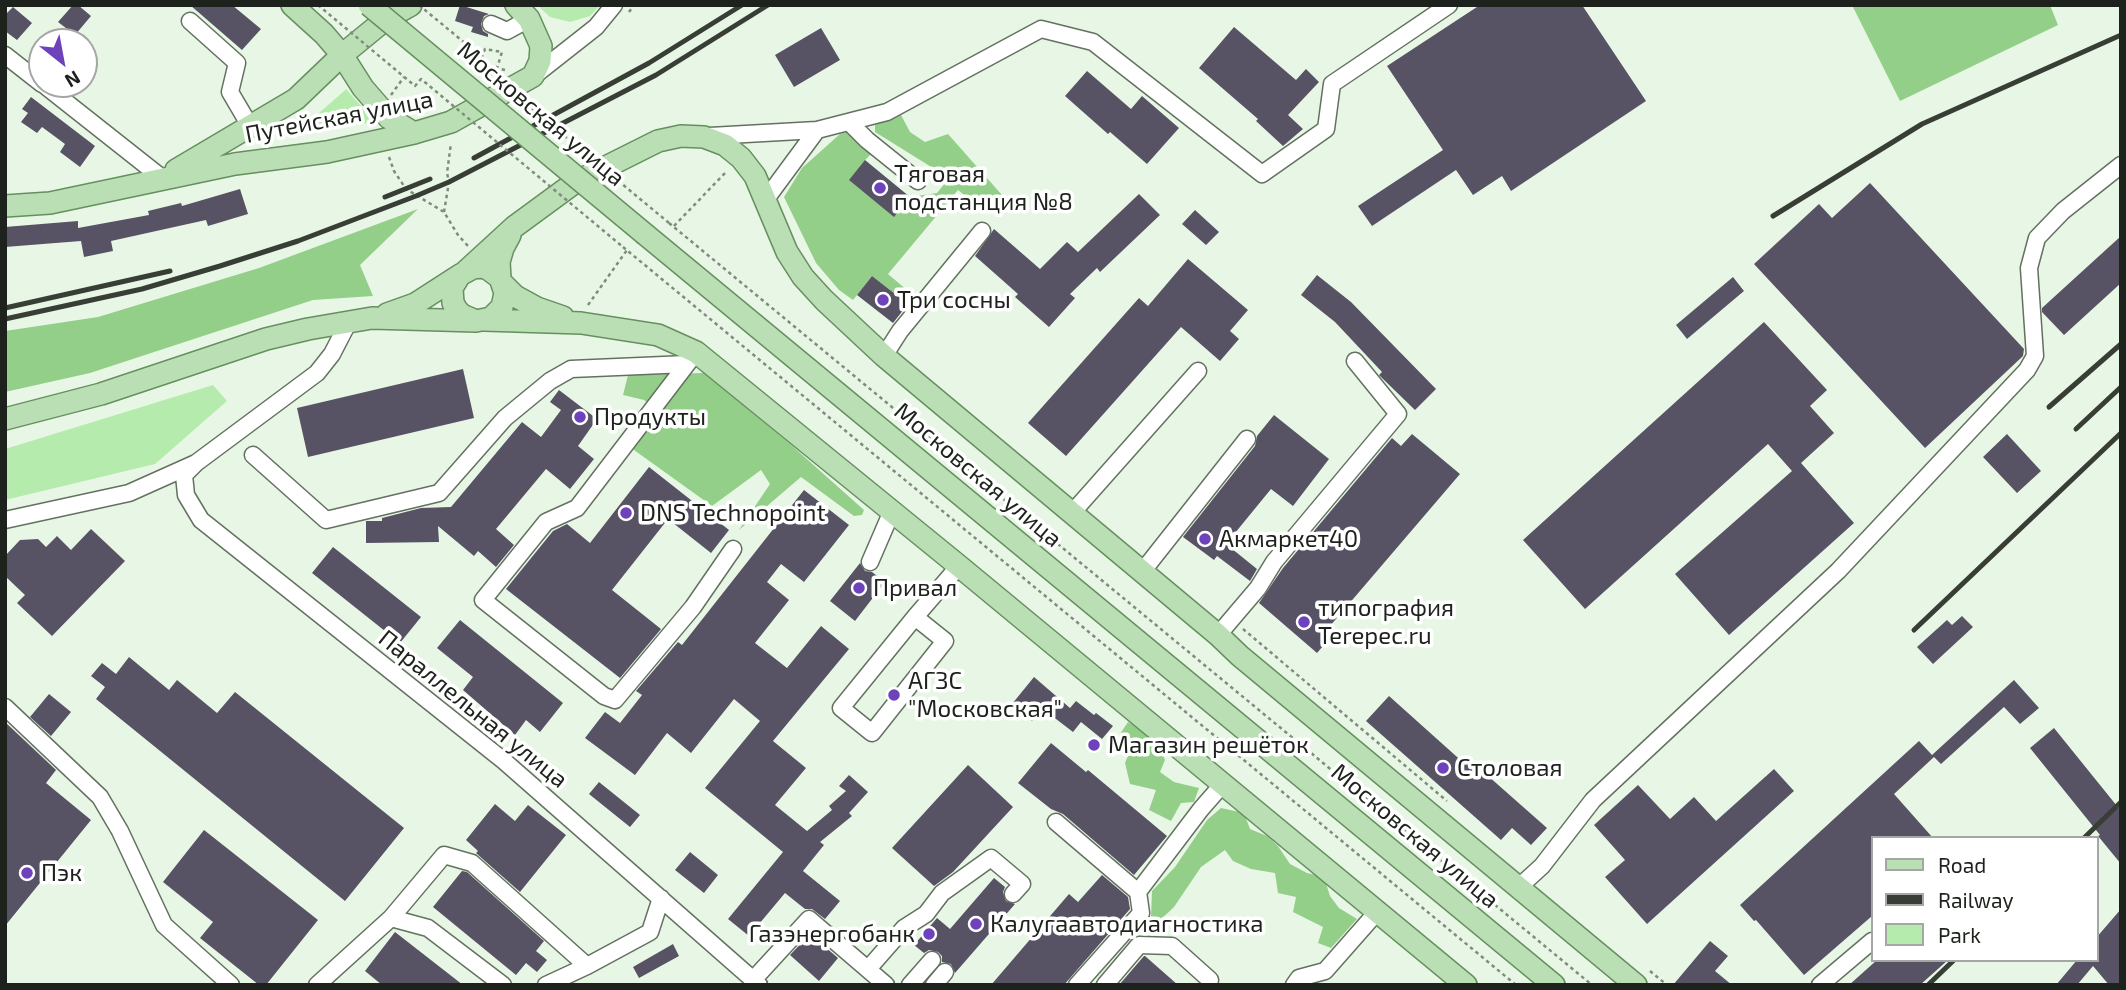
<!DOCTYPE html>
<meta charset="utf-8">
<style>
body{margin:0}
#map{position:relative;width:2126px;height:990px;overflow:hidden;background:#e8f7e5;font-family:"Exo 2",sans-serif}
canvas{display:block}
.frame{position:absolute;inset:0;border:7px solid #1d221c;pointer-events:none}
.legend{position:absolute;left:1871px;top:836px;width:228px;height:126px;box-sizing:border-box;background:#fff;border:2px solid #a5a7a4;margin:0;padding:9px 12px;list-style:none;font-size:21px;color:#1d221c}
.legend li{display:flex;align-items:center;gap:14px;height:35px}
.legend b{width:35px;border:2px solid #a5a7a4}
.north{position:absolute;left:28px;top:28px;width:70px;height:70px;box-sizing:border-box;background:#fff;border:2px solid #a5a7a4;border-radius:50%;rotate:149deg;font-size:19px;font-weight:700;line-height:28px;text-align:center;color:#1d221c}
.north::after{content:'';display:block;margin:auto;width:24px;height:32px;background:#6d42ba;clip-path:polygon(50% 0,100% 100%,50% 72%,0 100%)}
</style>
<div id="map">
<canvas width="2126" height="990"></canvas>
<div class="frame"></div>
<ul class="legend">
<li><b style="height:9px;background:#bbdfb5"></b>Road</li>
<li><b style="height:9px;background:#383e36"></b>Railway</li>
<li><b style="height:19px;background:#b5ebac"></b>Park</li>
</ul>
<div class="north">N</div>
</div>
<script>
const ctx = document.querySelector('canvas').getContext('2d');
ctx.lineJoin = 'round';
function fill(path, color) { ctx.fillStyle = color; ctx.fill(path, 'evenodd'); }
const toPath = rows => new Path2D(rows.map(r => 'M' + r).join(''));
function strokePath(path, color, width, dash) { ctx.strokeStyle = color; ctx.lineWidth = width; ctx.lineCap = dash ? 'butt' : 'round'; ctx.setLineDash(dash || []); ctx.stroke(path); }
function drawText(font, color, halo, rows, align = 'center') {
  ctx.font = font + ' "Exo 2",sans-serif'; ctx.lineWidth = 7; ctx.setLineDash([]); ctx.textBaseline = 'middle'; ctx.strokeStyle = halo; ctx.fillStyle = color; for (const [text, x, y, turn = 0] of rows) {
    ctx.save(); ctx.translate(x, y); ctx.rotate((+turn || 0) * Math.PI / 180); ctx.textAlign = isNaN(turn) ? turn : align; if (halo) ctx.strokeText(text, 0, 0); ctx.fillText(text, 0, 0); ctx.restore();
  }
}
fill(toPath([
 [537,5,600,5,590,16,570,22,550,17],
 [346,89,375,122,296,133,343,92],
 [213,385,227,401,155,464,5,500,5,449]
]), '#b5ebac');
fill(toPath([
 [1852,5,2050,5,2058,25,1900,101],
 [901,115,910,132,925,142,948,134,1009,203,990,213,984,211,958,190,888,274,914,296,908,304,872,276,853,300,839,290,816,263,784,197,802,168,840,134,852,131,874,151,865,160,894,216,910,197,937,193,949,178,875,132,875,125],
 [418,209,360,265,373,296,313,300,90,373,5,392,5,331,98,317,259,268],
 [704,373,790,444,864,510,862,515,854,516,801,477,739,530,770,484,761,470,712,506,634,450,629,432,662,423,663,416,644,400,623,395,628,375],
 [1128,722,1156,737,1165,760,1160,772,1174,782,1199,788,1194,802,1181,803,1171,821,1149,810,1156,790,1130,784,1125,763,1131,748,1120,734],
 [1221,808,1244,813,1250,829,1267,836,1278,846,1290,864,1307,873,1324,877,1330,896,1339,908,1357,919,1331,948,1318,943,1323,927,1293,912,1296,897,1278,893,1275,873,1251,869,1233,861,1225,850,1201,867,1174,907,1157,923,1151,918,1152,891,1175,867,1207,820]
]), '#93cf89');
fill(toPath([
 [73,5,78,5,91,16,75,35,58,22],
 [190,5,232,5,261,29,242,50],
 [460,5,489,14,484,16,481,24,483,31,488,34,488,37,471,32,473,27,455,21],
 [1480,5,1582,5,1646,101,1511,191,1502,176,1473,195,1456,170,1372,226,1358,206,1443,150,1387,66],
 [13,7,32,23,17,40,5,31,5,15],
 [1234,27,1296,80,1306,69,1319,82,1288,115,1303,129,1283,146,1256,121,1258,119,1199,68],
 [821,28,840,60,794,87,775,55],
 [1087,71,1131,109,1142,96,1179,128,1147,164,1110,132,1108,134,1065,96],
 [31,97,95,146,80,167,60,152,65,144,42,127,37,133,21,122,28,113,22,109],
 [865,160,910,197,894,217,849,180],
 [1870,183,2024,349,2023,356,1925,448,1754,264,1819,204,1832,218],
 [240,189,248,214,208,226,206,220,111,241,113,251,84,257,81,241,5,247,5,227,78,221,78,228,149,215,148,211,181,203,182,206],
 [1139,194,1160,215,1100,272,1097,268,1070,294,1075,298,1049,327,1015,297,1018,294,975,256,994,229,1040,269,1067,242,1078,252],
 [1195,210,1219,232,1206,245,1182,224],
 [2121,236,2121,283,2064,335,2042,312,2042,308],
 [1188,259,1248,310,1230,331,1239,339,1220,361,1181,327,1066,456,1028,423,1139,298,1148,306],
 [1317,275,1351,302,1436,389,1415,410,1383,379,1379,375,1382,372,1335,322,1301,295],
 [872,276,908,304,893,323,857,295],
 [1733,277,1744,291,1687,339,1676,325],
 [1764,322,1827,390,1810,406,1834,433,1801,463,1854,523,1729,635,1675,574,1792,471,1768,444,1585,609,1523,540],
 [463,369,474,418,308,457,297,408],
 [559,390,597,419,578,446,594,459,570,489,546,469,496,529,514,545,496,567,478,551,474,556,438,526,439,542,366,543,366,521,382,521,382,518,421,508,451,507,522,422,541,437,561,410,550,402],
 [1274,415,1329,459,1293,506,1271,489,1226,544,1257,569,1250,581,1217,556,1214,560,1183,537,1255,446,1257,436],
 [1412,434,1460,474,1330,626,1336,631,1317,653,1259,603,1283,568,1392,438,1401,446],
 [2007,434,2041,471,2017,493,1983,457],
 [649,467,729,530,711,553,668,519,612,590,661,629,620,678,506,589,553,531,567,524,590,543],
 [804,490,849,525,804,582,781,564,767,582,789,600,755,643,787,668,821,626,849,649,773,741,806,768,775,805,807,831,832,810,829,806,846,791,839,786,849,775,868,792,849,813,852,816,820,842,824,845,803,871,840,901,825,919,812,909,805,909,785,893,749,936,728,919,783,852,705,788,760,721,734,699,691,753,667,733,635,775,585,738,605,712,620,723,642,695,636,691,678,642,682,645],
 [91,529,125,561,52,636,17,603,25,595,5,576,5,556,20,540,38,539,46,547,57,536,71,550],
 [333,547,421,617,400,643,312,573],
 [860,563,865,571,872,572,885,582,855,621,830,601],
 [1962,616,1973,627,1933,664,1917,647,1947,620,1952,625],
 [460,620,563,703,540,732,526,720,515,735,463,690,473,677,437,648],
 [129,657,169,690,177,680,217,713,235,692,404,828,345,901,96,699,105,687,91,676,102,663,116,674],
 [1034,677,1070,708,1076,701,1094,715,1096,713,1113,726,1102,739,1081,722,1073,732,1043,709,1032,721,1012,704],
 [2014,680,2039,708,2020,724,2004,707,1941,764,1934,757,1894,794,1933,838,1872,838,1872,916,1804,975,1756,920,1754,921,1740,905,1919,741,1932,755],
 [49,694,71,712,51,736,30,717],
 [1389,696,1466,765,1470,760,1547,828,1531,845,1512,828,1501,840,1366,721],
 [5,722,56,770,46,783,91,820,5,926],
 [2054,728,2121,811,2121,864,2098,836,2100,835,2030,748],
 [1051,743,1086,772,1088,770,1167,836,1134,875,1063,814,1051,809,1018,783],
 [968,765,1013,807,953,872,934,886,892,848],
 [1774,769,1794,791,1647,924,1605,877,1625,860,1594,825,1638,785,1670,819,1694,797,1716,821],
 [599,782,640,815,630,827,589,794],
 [495,804,515,821,528,805,566,835,520,892,476,853,478,851,466,840],
 [204,830,318,920,266,985,259,985,200,938,213,922,163,882],
 [690,852,718,875,704,893,675,870],
 [462,871,467,872,544,941,536,951,547,960,537,972,526,963,516,975,433,907],
 [1102,875,1128,897,1130,909,1064,985,991,985,1069,894,1078,902],
 [994,878,1005,887,1003,892,1006,901,1015,904,955,973,951,964,942,962,942,956,938,952,929,950,924,953,914,945,937,918,950,929],
 [2121,909,2121,985,2109,985,2093,966,2077,985,2056,985,2077,960,2096,960,2096,938],
 [395,932,463,985,382,985,365,971],
 [810,934,838,958,819,981,790,955],
 [1710,941,1728,956,1715,971,1732,985,1673,985],
 [673,944,679,956,639,978,633,967],
 [1144,956,1145,956,1178,985,1119,985],
 [1877,960,1948,960,1920,985,1849,985]
]), '#575365');
const minor = toPath([
 [190,21,237,63,230,92,250,126],
 [491,24,507,31,529,19],
 [5,55,42,84],
 [535,75,596,27,614,5],
 [43,84,162,178],
 [849,122,867,140,918,181],
 [710,136,817,130,887,112,1041,29,1093,42,1262,174,1326,129,1332,84,1449,5],
 [766,199,817,130],
 [884,356,900,331,982,231],
 [687,364,577,508,546,522,483,600,604,696,615,700,693,607,733,549],
 [253,455,326,520,439,493,505,418,550,381,571,369,687,364,690,360],
 [196,463,184,475,186,495,201,520,504,761,759,985],
 [1072,513,1198,371],
 [5,520,129,493,196,463,317,373,332,354,349,321],
 [870,562,892,511],
 [1142,572,1247,439],
 [915,617,945,641,872,733,841,708,915,617,959,566],
 [1218,635,1258,588,1274,562,1398,414,1355,361],
 [5,707,100,797,120,831,164,925,231,985],
 [1056,822,1138,892,1201,809,1222,785],
 [1519,887,1542,866,1593,800,1838,571,2027,370,2035,356,2029,268,2037,238,2063,211,2121,165],
 [391,918,444,855,472,863,587,966],
 [868,969,904,928,926,914,942,893,991,858,1022,884,1013,894],
 [753,980,809,919,886,985],
 [317,985,391,918,428,928,503,985],
 [546,985,587,966,650,932,661,898],
 [910,985,932,960],
 [934,985,945,972],
 [1077,985,1141,913,1138,892],
 [1105,985,1139,945,1172,946,1210,980],
 [1294,985,1299,978,1325,971,1377,912],
 [1820,985,1872,941]
]);
const major = toPath([
 [292,5,324,34,342,55,363,88,389,118,414,133],
 [176,170,296,99,342,55,386,19,411,5],
 [5,206,50,203,235,164,327,152,414,133,451,122,533,76,540,61,541,46,529,19,516,5],
 [646,235,1554,985],
 [466,271,514,227,574,183,658,141,681,136,704,137,725,145,741,158,755,176,787,252,803,277,824,300,884,356,1218,635,1240,656,1636,985],
 [500,278,488,269,481,267,473,268,460,275,452,288,453,303,457,310,462,315,476,321,491,318,502,307,505,293,500,278,499,262,503,248,510,235],
 [504,285,515,296,537,308,563,317],
 [387,314,415,304,460,275],
 [484,320,581,323,658,335,696,352,959,566,1466,985],
 [5,419,101,394,266,339,308,329,372,318,476,321]
]);
strokePath(minor, '#647161', 19);
strokePath(major, '#668f5f', 24);
strokePath(toPath([
 [629,12,634,5],
 [479,65,485,49,502,52,497,68,505,70],
 [391,95,404,77],
 [408,106,423,97],
 [389,157,394,171,406,189,444,212,458,235,468,246],
 [444,212,449,182,447,173,451,143],
 [669,223,1592,985],
 [674,226,726,172],
 [623,247,1516,985],
 [588,305,627,250],
 [1243,629,1447,801],
 [1650,971,1667,985]
]), '#818b7f', 2.5, [3.5, 3.5]);
strokePath(minor, '#fff', 16);
strokePath(major, '#bbdfb5', 21);
strokePath(toPath([
 [474,158,649,63,742,5],
 [385,197,430,179],
 [1773,216,1922,124,2121,35],
 [5,308,170,271],
 [5,319,142,289,220,266,298,241,416,196,449,182,656,75,768,5],
 [2049,407,2121,344],
 [2076,429,2121,387],
 [1914,630,2121,433],
 [2084,838,2121,802],
 [1928,985,1954,960]
]), '#383e36', 5);
const majorBridge = toPath([
 [369,5,646,235]
]);
strokePath(majorBridge, '#668f5f', 24, []);
strokePath(toPath([
 [318,5,415,86,421,79,623,247],
 [419,5,472,49,467,55,669,223]
]), '#818b7f', 2.5, [3.5, 3.5]);
strokePath(majorBridge, '#bbdfb5', 21);
for (const [x, y, r, color] of [
 [880,188,7,"#6d42ba"],
 [883,300,7,"#6d42ba"],
 [580,417,7,"#6d42ba"],
 [626,513,7,"#6d42ba"],
 [1205,539,7,"#6d42ba"],
 [859,588,7,"#6d42ba"],
 [1304,622,7,"#6d42ba"],
 [894,695,7,"#6d42ba"],
 [1094,745,7,"#6d42ba"],
 [1443,768,7,"#6d42ba"],
 [27,873,7,"#6d42ba"],
 [976,924,7,"#6d42ba"],
 [929,934,7,"#6d42ba"]
]) { const dot = new Path2D(); dot.arc(x, y, r, 0, 2 * Math.PI); ctx.fillStyle = color; ctx.fill(dot); strokePath(dot, '#fff', 2.5); }
drawText('24px', '#1d221c', '#fff', [
 ["Московская улица",541,114,40],
 ["Путейская улица",339,117,-11],
 ["Московская улица",978,475,40],
 ["Параллельная улица",473,709,39],
 ["Московская улица",1415,836,40]
]);
drawText('24px', '#1d221c', '#fff', [
 ["Тяговая",894,174],
 ["подстанция №8",894,202],
 ["Три сосны",897,300],
 ["Продукты",594,417],
 ["DNS Technopoint",640,513],
 ["Акмаркет40",1219,539],
 ["Привал",873,588],
 ["типография",1318,608],
 ["Terepec.ru",1318,636],
 ["АГЗС",908,681],
 ["\"Московская\"",908,709],
 ["Магазин решёток",1108,745],
 ["Столовая",1457,768],
 ["Пэк",41,873],
 ["Калугаавтодиагностика",990,924],
 ["Газэнергобанк",915,934,"right"]
], 'left');
</script>
